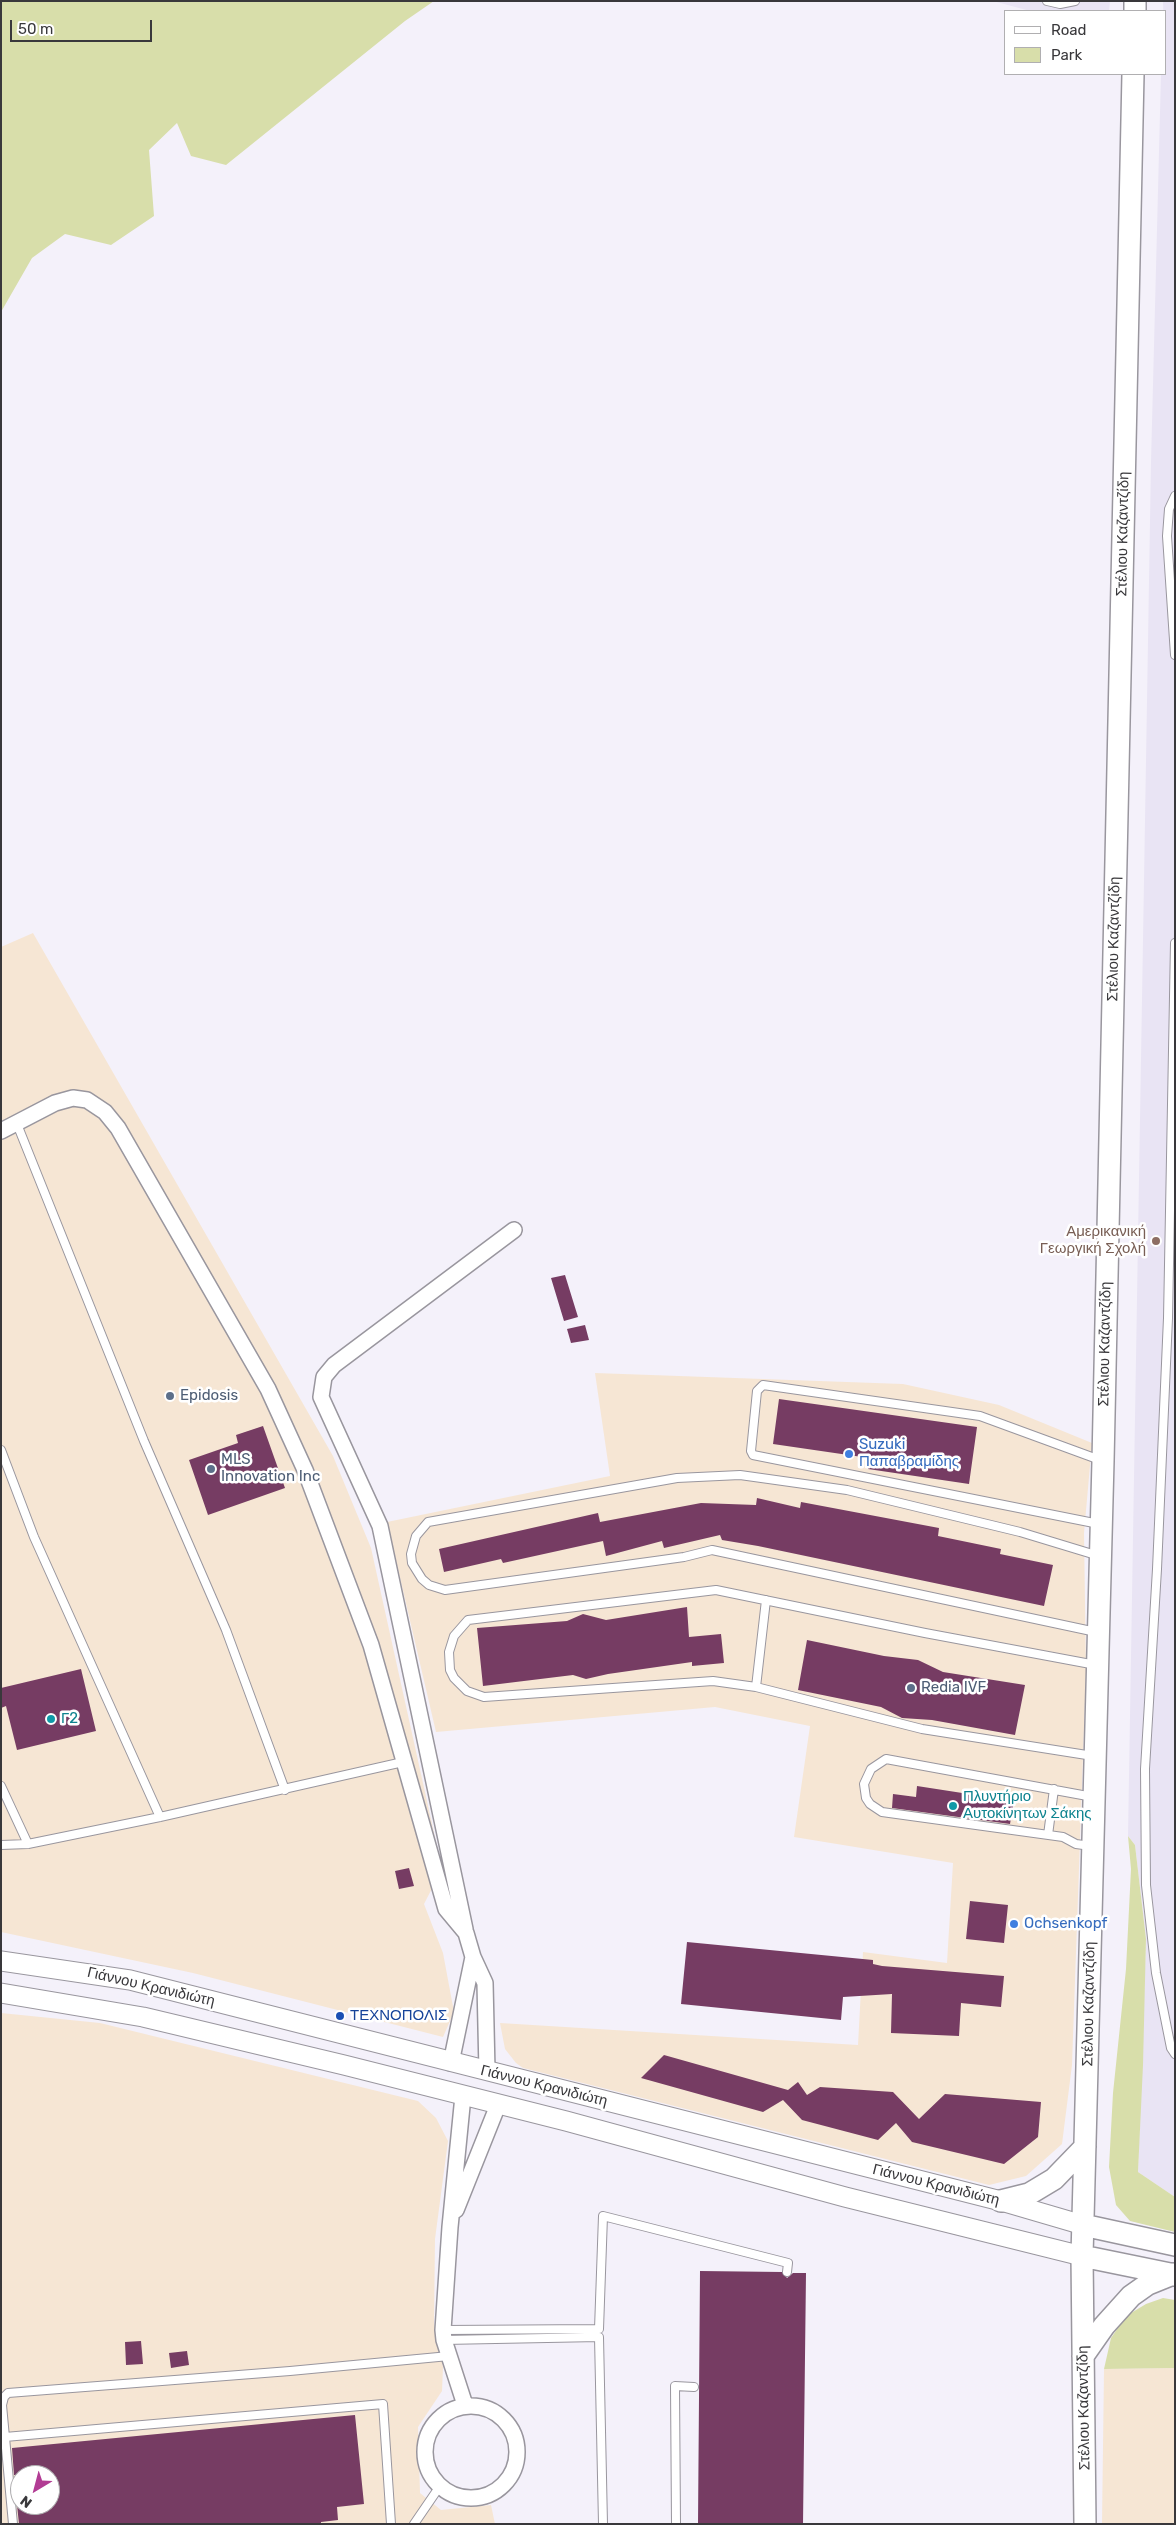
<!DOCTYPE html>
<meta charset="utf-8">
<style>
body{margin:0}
#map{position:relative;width:1176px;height:2525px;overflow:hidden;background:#f4f1fa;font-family:Rubik,sans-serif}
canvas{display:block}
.frame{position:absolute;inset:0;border:2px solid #39383b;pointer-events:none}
.legend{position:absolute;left:1004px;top:10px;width:162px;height:65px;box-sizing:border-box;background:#fff;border:1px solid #b0afb1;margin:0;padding:6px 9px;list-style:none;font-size:15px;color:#39383b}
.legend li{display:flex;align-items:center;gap:10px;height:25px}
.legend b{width:25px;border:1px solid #b0afb1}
.north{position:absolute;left:10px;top:2465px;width:50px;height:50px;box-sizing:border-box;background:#fff;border:1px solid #b0afb1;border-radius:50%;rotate:217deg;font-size:14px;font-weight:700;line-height:20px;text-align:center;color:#39383b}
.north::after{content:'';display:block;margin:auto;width:18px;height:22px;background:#b23c94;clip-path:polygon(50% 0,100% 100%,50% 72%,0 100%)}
.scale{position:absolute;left:10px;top:20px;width:142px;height:22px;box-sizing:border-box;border:2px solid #39383b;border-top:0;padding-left:6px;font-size:15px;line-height:18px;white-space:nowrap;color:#39383b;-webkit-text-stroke:4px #fff;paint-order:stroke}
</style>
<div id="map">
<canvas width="1176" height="2525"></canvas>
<div class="frame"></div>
<ul class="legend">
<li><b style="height:6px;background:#fff"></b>Road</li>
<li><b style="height:14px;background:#d8deaa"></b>Park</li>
</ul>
<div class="north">N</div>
<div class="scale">50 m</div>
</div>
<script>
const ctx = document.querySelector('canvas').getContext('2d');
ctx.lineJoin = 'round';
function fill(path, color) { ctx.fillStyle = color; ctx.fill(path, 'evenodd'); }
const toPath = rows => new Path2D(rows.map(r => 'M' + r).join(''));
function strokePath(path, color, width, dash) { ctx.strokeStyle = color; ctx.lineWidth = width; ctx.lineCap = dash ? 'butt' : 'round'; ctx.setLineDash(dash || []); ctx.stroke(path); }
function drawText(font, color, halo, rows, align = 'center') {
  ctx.font = font + ' Rubik,sans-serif'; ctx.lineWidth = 5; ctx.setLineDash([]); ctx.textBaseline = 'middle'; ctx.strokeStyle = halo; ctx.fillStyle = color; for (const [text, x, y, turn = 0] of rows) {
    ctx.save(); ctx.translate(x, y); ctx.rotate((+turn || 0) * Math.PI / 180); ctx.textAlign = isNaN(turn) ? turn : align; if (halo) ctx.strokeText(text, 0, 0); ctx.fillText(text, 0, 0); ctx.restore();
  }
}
fill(toPath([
 [33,933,333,1456,371,1548,442,1869,424,1904,443,1953,454,2012,443,2037,193,1973,1,1932,1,947],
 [595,1373,903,1384,999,1405,1092,1443,1084,1533,1086,1671,1072,2065,1062,2144,1026,2176,989,2185,523,2068,516,2063,505,2049,500,2023,858,2045,863,1952,947,1963,953,1863,794,1837,810,1726,715,1707,436,1732,387,1522,610,1476],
 [1,2013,100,2023,418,2101,436,2118,448,2141,435,2239,434,2323,443,2367,442,2391,418,2427,420,2493,441,2510,491,2505,495,2524,1,2524],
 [20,2475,50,2475,50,2505,20,2505],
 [1175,2368,1175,2524,1102,2524,1104,2369]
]), '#f6e6d4');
fill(toPath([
 [993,1,1110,1,1109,11,1030,11],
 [1163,1,1175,1,1175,2197,1138,2172,1146,1939,1135,1845,1128,1836,1151,462,1161,74,1165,74]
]), '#e9e4f4');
fill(toPath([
 [1,1,434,1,405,21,226,165,191,156,177,123,149,150,154,216,111,245,65,234,32,258,1,312],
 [1128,1836,1135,1845,1146,1939,1143,2065,1138,2172,1175,2197,1175,2232,1130,2221,1116,2205,1109,2167,1113,2093,1126,1969,1131,1869],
 [1163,2298,1175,2300,1175,2368,1104,2369,1111,2338,1126,2316,1146,2304]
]), '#d8deaa');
fill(toPath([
 [565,1275,578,1317,564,1321,551,1278],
 [585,1325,589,1340,571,1343,567,1329],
 [779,1399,977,1427,969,1484,868,1469,869,1458,773,1444],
 [263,1426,285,1488,208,1515,189,1460,238,1443,236,1435],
 [757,1498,800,1508,801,1502,939,1528,938,1536,1001,1549,1000,1554,1053,1565,1044,1606,758,1546,722,1540,720,1535,664,1548,662,1541,606,1556,603,1541,503,1563,501,1559,444,1572,439,1549,598,1513,600,1522,701,1503,756,1505],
 [687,1607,689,1637,721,1634,724,1663,692,1666,692,1662,608,1674,586,1679,573,1675,483,1686,477,1628,567,1621,583,1614,606,1620],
 [807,1640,884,1656,918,1660,943,1672,1025,1685,1015,1735,932,1720,902,1718,881,1707,798,1690],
 [81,1669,96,1731,17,1750,6,1706,1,1708,1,1688],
 [917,1786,1014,1801,1010,1824,892,1808,893,1794,916,1797],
 [409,1868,414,1886,399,1889,395,1871],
 [970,1901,1008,1905,1004,1943,966,1939],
 [687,1942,873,1960,873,1964,882,1966,1004,1976,1001,2007,961,2003,959,2036,891,2033,892,1994,843,1997,841,2020,681,2004],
 [664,2055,788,2090,798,2082,807,2095,820,2087,893,2092,919,2119,945,2094,1041,2102,1038,2137,1004,2164,912,2142,896,2123,878,2140,802,2120,783,2100,763,2112,641,2078],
 [700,2271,782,2272,787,2278,793,2273,806,2273,803,2524,698,2524],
 [141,2341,143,2364,126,2365,125,2342],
 [187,2351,189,2365,171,2368,169,2353],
 [355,2415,364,2504,337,2507,338,2520,321,2522,321,2524,19,2524,17,2505,50,2505,50,2475,14,2475,12,2448]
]), '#763c63');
const service = toPath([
 [1047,1,1060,4,1075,1],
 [1175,496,1169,509,1167,536,1175,655],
 [1175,943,1168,1318,1157,1569,1145,1769,1146,1885,1156,1973,1171,2048,1175,2054],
 [17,1124,144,1441,226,1630,285,1790],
 [1,1450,34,1537,160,1817],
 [1099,1524,753,1455,751,1451,757,1391,763,1385,980,1416,1100,1460],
 [1096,1632,712,1550,684,1557,445,1590,429,1585,422,1579,412,1563,411,1554,416,1536,428,1522,677,1478,740,1475,847,1490,1020,1532,1099,1556],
 [756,1687,766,1600],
 [1093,1756,922,1729,756,1687,713,1681,484,1697,467,1691,454,1678,450,1670,449,1652,454,1636,468,1620,716,1590,925,1633,1096,1665],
 [1,1786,28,1844],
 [1048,1835,1054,1789],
 [1,1845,28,1844,160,1817,403,1762],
 [1091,1846,1076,1844,1063,1837,882,1812,870,1804,866,1798,864,1784,871,1769,886,1759,1093,1797],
 [443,2330,599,2329,603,2216,788,2263,787,2272],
 [444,2340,599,2337,603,2524],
 [5,2437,383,2404,391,2524],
 [13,2524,2,2405,4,2397,8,2393,290,2371,449,2356],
 [414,2524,440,2486],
 [676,2524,675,2386,694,2387]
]);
const minor = toPath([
 [1,1131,55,1103,73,1098,87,1100,105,1112,118,1128,268,1389,305,1470,371,1645,446,1909,466,1933,473,1957,451,2063],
 [465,1929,380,1526,321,1397,324,1377,334,1365,514,1230],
 [473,1957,485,1983,487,2071],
 [463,2096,450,2227,443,2330,444,2340,465,2405],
 [456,2210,498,2105],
 '425 2452a46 46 0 1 1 92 0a46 46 0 1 1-92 0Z'
]);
const tertiary = toPath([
 [1,1961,130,1980,1001,2201,1083,2225],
 [1,1993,143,2017,344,2065,566,2121,845,2197,1082,2256]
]);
const secondary = toPath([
 [1135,11,1135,1],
 [1001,2201,1029,2194,1054,2179,1085,2147],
 [1083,2225,1175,2245],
 [1082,2256,1175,2275],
 [1083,2356,1104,2326,1131,2296,1148,2284,1173,2274],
 [1085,2524,1082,2256,1103,1461,1133,74]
]);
strokePath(service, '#99969e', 10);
strokePath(minor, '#99969e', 18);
strokePath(tertiary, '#99969e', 21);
strokePath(secondary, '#99969e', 24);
strokePath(service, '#fff', 8);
strokePath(minor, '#fff', 15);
strokePath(tertiary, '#fff', 19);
strokePath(secondary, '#fff', 21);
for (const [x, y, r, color] of [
 [1156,1241,5,"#8d6e63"],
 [170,1396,5,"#5c6f8a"],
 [849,1454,5,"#3f7fe0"],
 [211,1469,5,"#5c6f8a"],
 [911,1688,5,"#5c6f8a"],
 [51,1719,5,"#0f9aa8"],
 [953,1806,5,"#0f9aa8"],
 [1014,1924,5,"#3f7fe0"],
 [340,2016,5,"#1a4fb4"]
]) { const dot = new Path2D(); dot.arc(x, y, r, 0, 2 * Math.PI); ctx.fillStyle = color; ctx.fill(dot); strokePath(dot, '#fff', 2); }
drawText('15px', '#39383b', '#fff', [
 ["Στέλιου Καζαντζίδη",1123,534,-89],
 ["Στέλιου Καζαντζίδη",1114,939,-89],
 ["Στέλιου Καζαντζίδη",1105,1344,-89],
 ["Γιάννου Κρανιδιώτη",151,1987,13],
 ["Στέλιου Καζαντζίδη",1089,2004,-89],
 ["Γιάννου Κρανιδιώτη",544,2086,14],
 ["Γιάννου Κρανιδιώτη",936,2185,14],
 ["Στέλιου Καζαντζίδη",1084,2408,-91]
]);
drawText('15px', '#785e54', '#fff', [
 ["Αμερικανική",1146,1232],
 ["Γεωργική Σχολή",1146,1249]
], 'right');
drawText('15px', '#4e5e75', '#fff', [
 ["Epidosis",180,1396],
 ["MLS",221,1460],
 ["Innovation Inc",221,1477],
 ["Redia IVF",921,1688]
], 'left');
drawText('15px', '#366cbe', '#fff', [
 ["Suzuki",859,1445],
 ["Παπαβραμίδης",859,1462],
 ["Ochsenkopf",1024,1924]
], 'left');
drawText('15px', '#0d838f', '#fff', [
 ["Γ2",61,1719],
 ["Πλυντήριο",963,1797],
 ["Αυτοκίνητων Σάκης",963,1814]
], 'left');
drawText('15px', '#164399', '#fff', [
 ["ΤΕΧΝΟΠΟΛΙΣ",350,2016]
], 'left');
</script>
